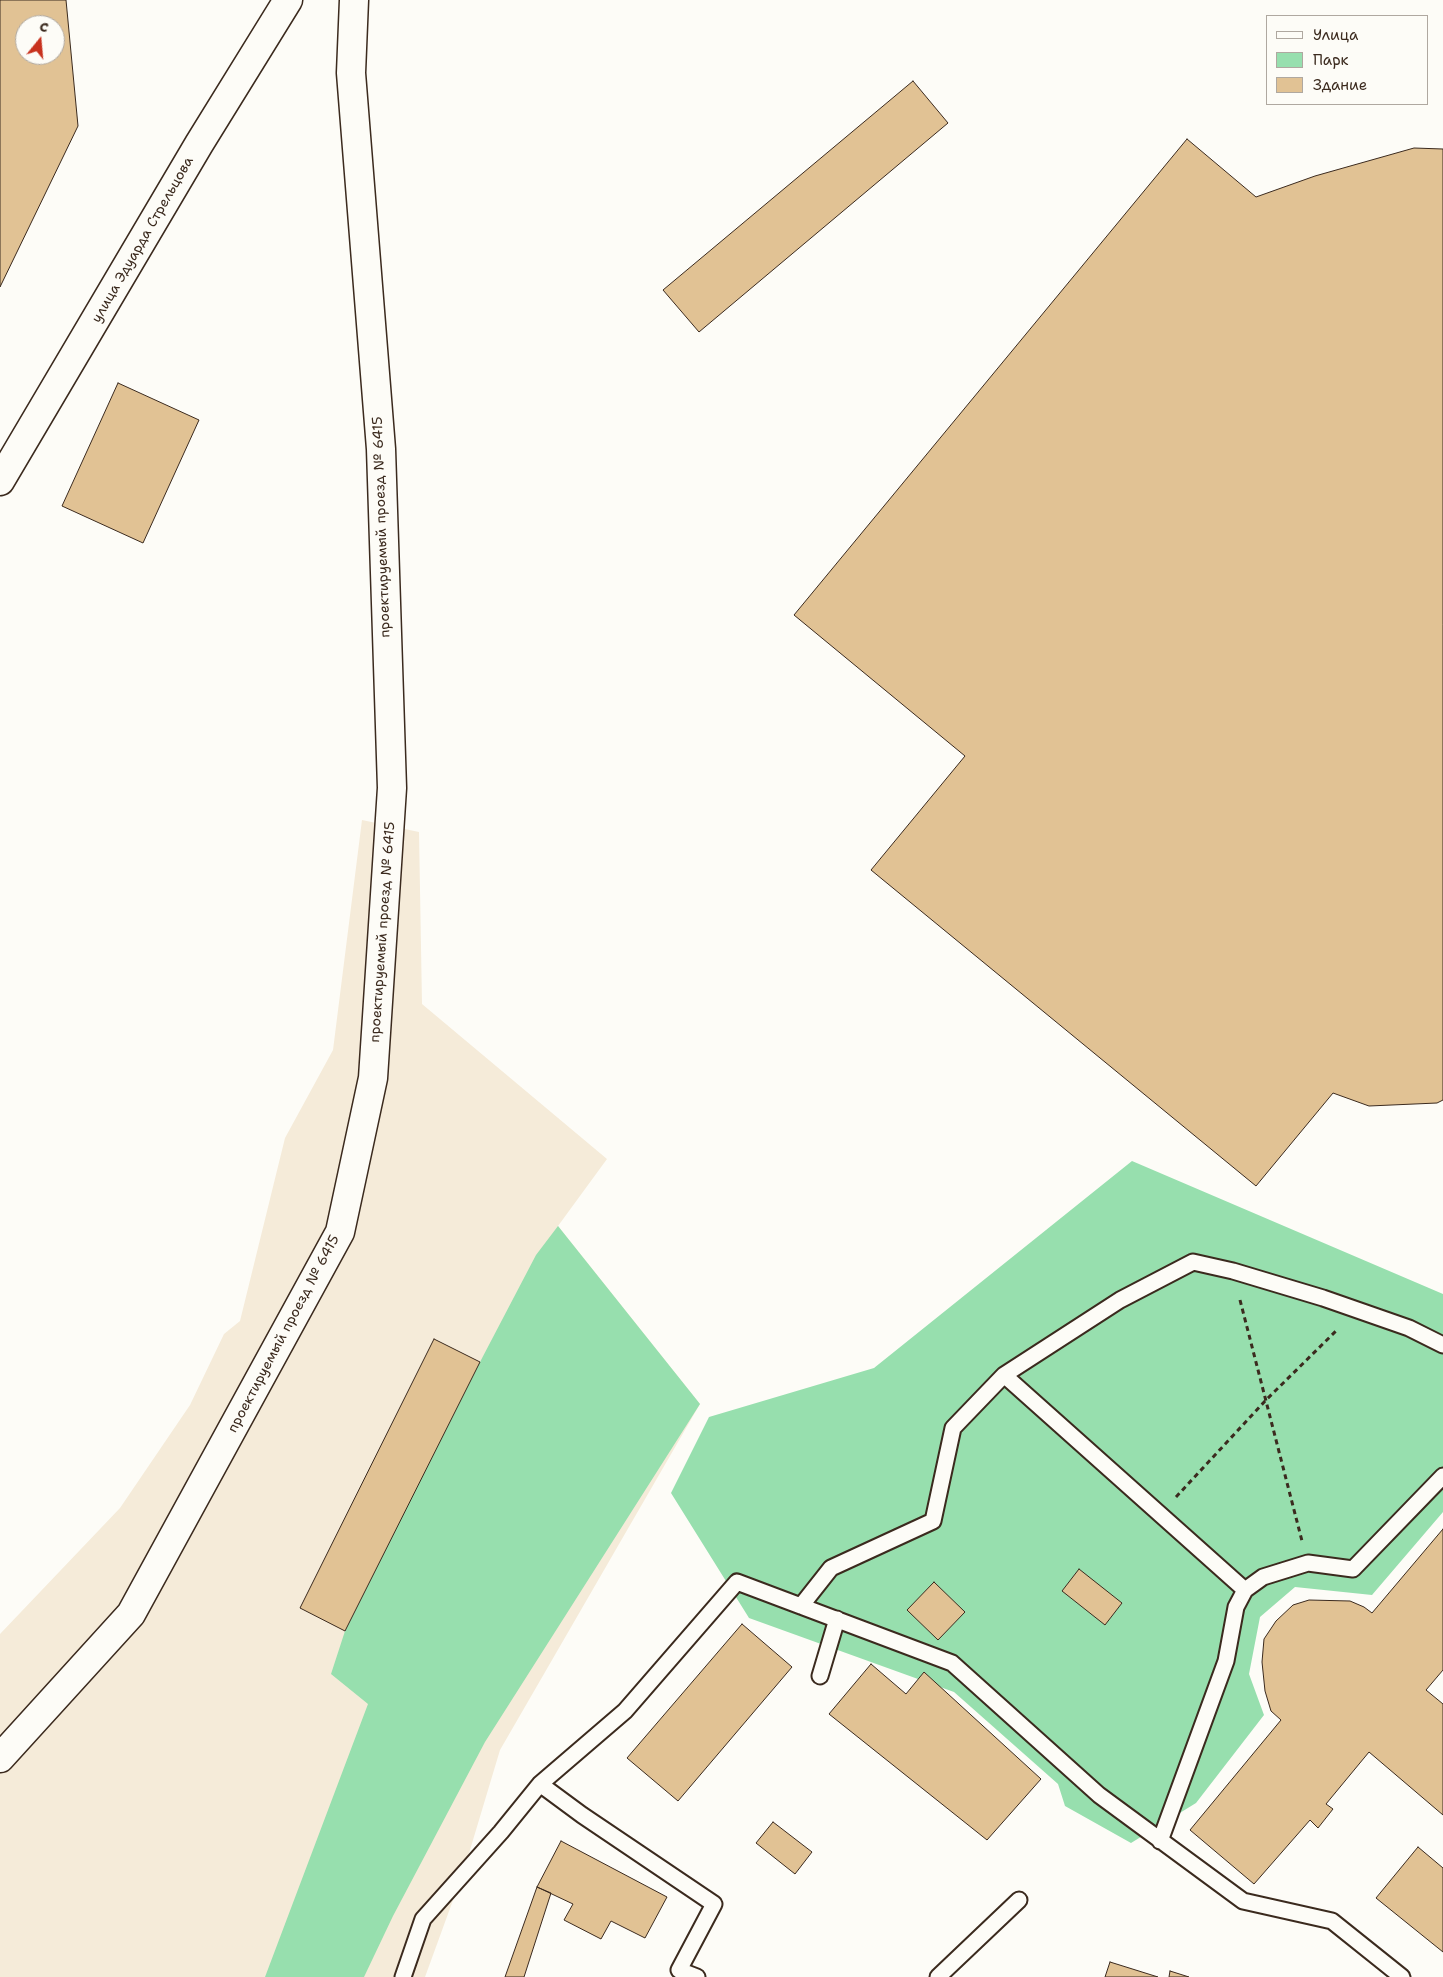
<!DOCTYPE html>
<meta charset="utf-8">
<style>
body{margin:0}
#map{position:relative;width:1443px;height:1977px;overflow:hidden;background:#fdfcf7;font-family:"Shantell Sans",sans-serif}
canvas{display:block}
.legend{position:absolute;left:1266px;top:15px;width:162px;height:90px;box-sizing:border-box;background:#fdfcf7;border:1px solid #afa8a0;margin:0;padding:6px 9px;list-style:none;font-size:15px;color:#3b2a1e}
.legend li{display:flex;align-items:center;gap:10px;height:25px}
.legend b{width:25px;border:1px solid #afa8a0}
.north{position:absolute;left:15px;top:15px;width:50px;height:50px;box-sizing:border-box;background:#fdfcf7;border:1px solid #afa8a0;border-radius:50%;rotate:17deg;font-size:14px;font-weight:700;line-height:20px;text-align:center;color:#3b2a1e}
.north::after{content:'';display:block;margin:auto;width:18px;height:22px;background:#c8321e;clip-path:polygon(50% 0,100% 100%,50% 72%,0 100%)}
</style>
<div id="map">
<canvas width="1443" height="1977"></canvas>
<ul class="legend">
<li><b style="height:6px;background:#fdfcf7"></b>Улица</li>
<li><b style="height:14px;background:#97dfae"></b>Парк</li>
<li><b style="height:14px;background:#e1c294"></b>Здание</li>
</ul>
<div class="north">С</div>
</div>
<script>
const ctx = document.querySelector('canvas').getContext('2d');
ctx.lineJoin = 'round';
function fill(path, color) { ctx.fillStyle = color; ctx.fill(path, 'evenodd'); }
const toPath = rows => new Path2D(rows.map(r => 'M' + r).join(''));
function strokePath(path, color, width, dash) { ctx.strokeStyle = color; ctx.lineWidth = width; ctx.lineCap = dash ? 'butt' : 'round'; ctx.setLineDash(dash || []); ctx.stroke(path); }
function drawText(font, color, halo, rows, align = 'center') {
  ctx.font = font + ' "Shantell Sans",sans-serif'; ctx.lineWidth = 5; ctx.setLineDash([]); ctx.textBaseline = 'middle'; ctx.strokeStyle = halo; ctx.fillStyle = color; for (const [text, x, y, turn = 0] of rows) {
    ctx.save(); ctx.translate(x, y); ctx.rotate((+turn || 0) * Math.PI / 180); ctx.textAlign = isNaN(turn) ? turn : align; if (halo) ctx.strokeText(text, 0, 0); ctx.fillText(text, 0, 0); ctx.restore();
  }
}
fill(toPath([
 [362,820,419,832,422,1004,607,1159,558,1226,700,1404,500,1750,464,1870,425,1977,0,1977,0,1634,120,1508,190,1405,224,1334,240,1321,285,1138,333,1050]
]), '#f5ebd9');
fill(toPath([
 [1132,1161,1443,1294,1443,1512,1372,1595,1295,1587,1260,1617,1249,1674,1264,1715,1196,1803,1131,1843,1065,1806,1058,1784,954,1692,749,1618,671,1493,709,1417,874,1368],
 [558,1226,700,1404,485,1742,393,1916,364,1977,265,1977,368,1704,331,1674,345,1631,480,1362,536,1255]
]), '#97dfae');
const building = toPath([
 [0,0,66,0,78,126,0,287,0,0],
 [25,25,55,25,55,55,25,55,25,25],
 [913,81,948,123,699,332,663,290,913,81],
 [1187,139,1256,197,1315,176,1414,148,1443,149,1443,1100,1437,1103,1369,1106,1333,1093,1256,1186,871,870,965,756,794,615,1187,139],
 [118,383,199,420,143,543,62,506,118,383],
 [434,1339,480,1362,345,1631,300,1608,434,1339],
 [1443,1529,1443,1670,1426,1690,1443,1704,1443,1815,1369,1752,1326,1804,1333,1809,1318,1828,1310,1820,1254,1884,1190,1830,1281,1720,1271,1711,1265,1691,1262,1662,1264,1639,1276,1621,1293,1605,1309,1600,1350,1601,1364,1607,1372,1613,1443,1529],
 [1079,1569,1122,1603,1105,1625,1062,1591,1079,1569],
 [934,1582,965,1612,938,1640,907,1610,934,1582],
 [742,1624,792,1667,678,1801,627,1758,742,1624],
 [871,1664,906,1694,924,1672,1041,1779,987,1840,829,1714,871,1664],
 [773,1822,812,1852,795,1874,756,1843,773,1822],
 [561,1841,667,1897,645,1938,611,1921,601,1939,564,1920,573,1904,537,1887,561,1841],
 [1418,1847,1443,1868,1443,1952,1376,1898,1418,1847],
 [537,1887,551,1893,524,1977,505,1977,537,1887],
 [1110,1962,1158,1977,1105,1977,1110,1962],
 [1170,1971,1189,1977,1169,1977,1170,1971]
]);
fill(building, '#e1c294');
strokePath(building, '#3b2a1e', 1);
const service = toPath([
 [1004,1375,1245,1590],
 [801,1606,831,1568,933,1521,953,1428,1004,1375,1120,1300,1193,1262,1233,1271,1323,1298,1409,1328,1443,1345],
 [820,1676,837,1619],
 [540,1784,582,1815,714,1904,679,1970,697,1977],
 [1160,1841,1226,1661,1236,1607,1245,1590,1263,1577,1308,1563,1353,1569,1443,1476],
 [403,1977,423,1919,501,1832,540,1784,625,1711,737,1582,952,1663,1099,1795,1243,1901,1332,1921,1402,1977],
 [938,1977,1019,1900]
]);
const minor = toPath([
 [0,481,199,144,288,0],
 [0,1758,131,1614,340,1232,373,1078,392,788,381,449,351,73,354,0]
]);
strokePath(service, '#3b2a1e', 19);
strokePath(minor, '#3b2a1e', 31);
strokePath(toPath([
 [1240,1300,1302,1541],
 [1176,1497,1266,1400,1338,1329]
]), '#3b2a1e', 3, [5, 4]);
strokePath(service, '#fdfcf7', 15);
strokePath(minor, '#fdfcf7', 28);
drawText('14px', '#3b2a1e', '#fdfcf7', [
 ["улица Эдуарда Стрельцова",143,240,-60],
 ["проектируемый проезд № 6415",382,527,-92],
 ["проектируемый проезд № 6415",383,932,-86],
 ["проектируемый проезд № 6415",284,1334,-62]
]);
</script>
